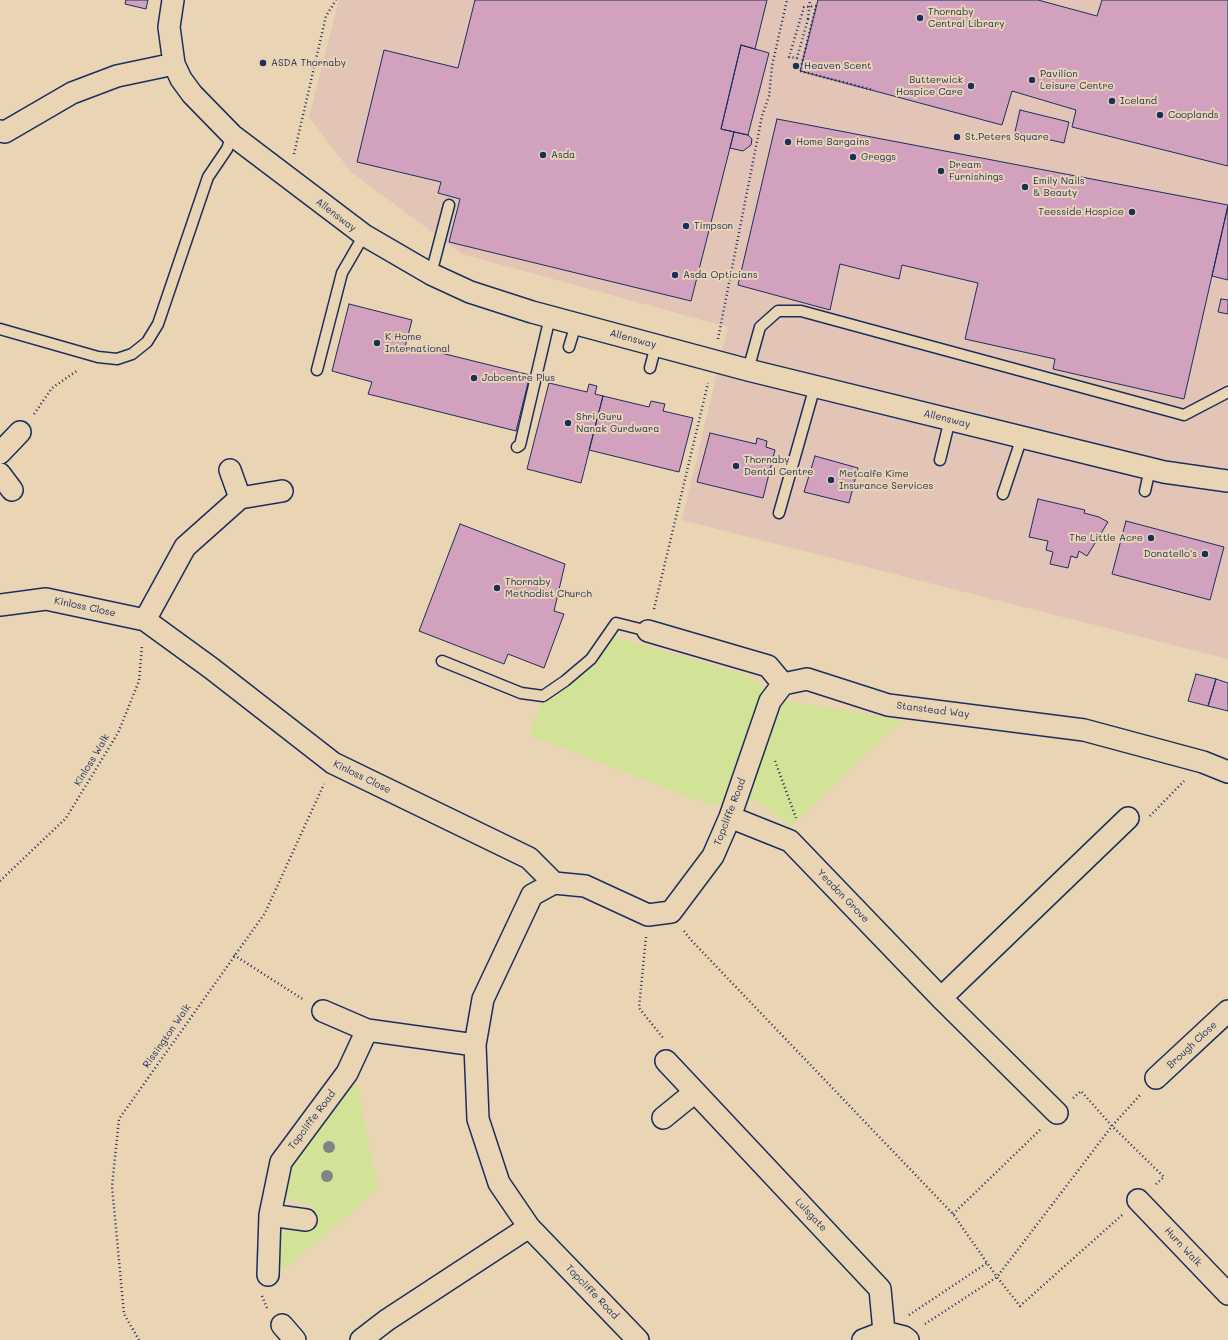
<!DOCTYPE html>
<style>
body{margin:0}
canvas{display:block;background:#e9d4b3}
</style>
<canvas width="1228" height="1340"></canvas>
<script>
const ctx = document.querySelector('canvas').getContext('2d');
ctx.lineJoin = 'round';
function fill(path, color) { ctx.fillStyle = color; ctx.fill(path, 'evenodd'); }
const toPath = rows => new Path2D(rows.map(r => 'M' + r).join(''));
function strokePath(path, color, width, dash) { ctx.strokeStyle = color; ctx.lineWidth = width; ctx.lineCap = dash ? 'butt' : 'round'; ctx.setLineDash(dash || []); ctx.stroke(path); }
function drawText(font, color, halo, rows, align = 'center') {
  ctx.font = font + ' Mali,sans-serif'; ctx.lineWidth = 4; ctx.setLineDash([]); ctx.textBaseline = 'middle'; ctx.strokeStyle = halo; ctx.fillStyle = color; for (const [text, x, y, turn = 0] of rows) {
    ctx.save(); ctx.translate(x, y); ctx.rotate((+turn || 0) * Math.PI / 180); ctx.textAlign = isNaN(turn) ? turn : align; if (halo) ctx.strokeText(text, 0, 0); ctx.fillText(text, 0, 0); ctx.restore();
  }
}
fill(toPath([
 [339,0,1228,0,1228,659,682,520,728,327,462,254,351,172,309,117]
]), '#e2c5b6');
fill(toPath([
 [608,635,743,674,788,701,902,720,791,826,757,801,707,804,530,735,543,696,565,681],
 [357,1085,378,1189,285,1269,277,1261,276,1243,284,1232,295,1227,307,1227,312,1206,284,1198,283,1181,299,1155,346,1089]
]), '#d2e397');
const building = toPath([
 [126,0,148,0,146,9,125,4,126,0],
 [475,0,767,0,755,49,741,45,721,129,734,132,691,301,449,242,460,199,438,193,441,182,357,162,384,50,458,68,475,0],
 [818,0,1038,0,1097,16,1102,0,1228,0,1228,166,1072,127,1076,110,1012,91,1002,125,800,71,818,0],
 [741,45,769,53,748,135,721,129,741,45],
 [1020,110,1069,122,1064,143,1015,132,1020,110],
 [777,119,1228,205,1184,399,1053,369,1055,359,965,339,978,283,902,265,899,279,840,264,830,310,738,285,777,119],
 [734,132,748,135,752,139,751,145,743,151,730,148,734,132],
 [1228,206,1228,280,1212,276,1228,206],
 [1221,299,1228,300,1228,314,1218,312,1221,299],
 [349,304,412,320,405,347,420,351,421,348,530,375,516,431,368,394,372,382,332,371,349,304],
 [549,383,587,392,589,384,597,386,595,394,603,396,581,483,527,469,549,383],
 [603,396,649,407,651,401,665,404,663,411,693,418,679,472,589,450,603,396],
 [710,433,756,444,757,438,767,441,766,447,775,450,763,498,697,482,710,433],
 [815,456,858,468,849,503,804,492,815,456],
 [1038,499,1085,510,1084,513,1099,517,1108,522,1087,556,1079,551,1077,558,1071,556,1068,568,1050,564,1053,552,1046,550,1048,541,1029,537,1038,499],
 [1126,521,1224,547,1210,600,1112,574,1126,521],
 [460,524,565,564,554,611,564,614,544,668,508,654,504,664,419,631,460,524],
 [1196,674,1216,679,1208,706,1188,701,1196,674],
 [1216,679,1228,683,1228,711,1208,706,1216,679]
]);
fill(building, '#d2a1be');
strokePath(building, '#1b2f5e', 1);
const lane = toPath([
 [431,274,449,205],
 [0,329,98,357,117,359,132,354,147,342,158,324,208,177,227,149,232,135],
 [569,347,576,324],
 [650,368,656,345],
 [317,370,342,273,364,235],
 [748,370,760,327,778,311,801,311,1184,415,1228,392],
 [517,447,520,445,521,441,550,317],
 [940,460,950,419],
 [1145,491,1150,469],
 [1003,494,1022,437],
 [779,513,815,386],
 [442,661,521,693,543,696,565,681,591,659,616,623,648,631]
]);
const street = toPath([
 [173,0,169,27,174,64,181,79,192,94,232,135,364,235,431,274,470,292,532,312,748,370,1164,472,1228,481],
 [0,131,5,132,72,93,117,76,174,64],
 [0,453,20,432],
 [230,470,240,498],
 [0,474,12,490],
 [0,605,46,599,145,620,211,668,333,763,529,858,554,883],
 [145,620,185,547,240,498,282,491],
 [648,631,768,666,783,684],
 [783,684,807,679,888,705,1084,730,1203,762,1228,772],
 [730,817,790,841,941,998,1057,1113],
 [941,998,1128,818],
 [323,1011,367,1030],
 [666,1061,880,1289,884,1332,904,1337,908,1340],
 [1156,1078,1228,1011],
 [663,1118,695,1092],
 [1138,1200,1228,1294],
 [270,1215,306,1220],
 [268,1275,270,1215,281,1162,347,1073,367,1030,475,1045],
 [282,1325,295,1340],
 [361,1340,387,1320,529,1227],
 [638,1340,529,1227,499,1183,478,1119,475,1045,483,999,532,895,554,883,585,886,648,915,671,912,713,856,730,817,770,701,783,684],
 [863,1340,884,1332]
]);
strokePath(lane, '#1b2f5e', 13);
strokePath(street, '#1b2f5e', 24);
strokePath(toPath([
 [808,19,810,0],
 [294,154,326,16,336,0],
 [718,339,762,116,769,96,772,66,787,0],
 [34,414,52,388,78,370],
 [654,609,708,383],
 [775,761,796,818],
 [1150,816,1184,781],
 [0,881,66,818,118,733,139,681,142,646],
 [684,931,691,940,953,1214,997,1277,1020,1306,1122,1215],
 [646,937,639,1008,664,1039],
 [234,955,304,1000],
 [1073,1098,1081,1091,1112,1126,1164,1177,1155,1185],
 [953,1214,1041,1129],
 [262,1296,267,1308],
 [909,1315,987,1263],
 [925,1324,997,1277,1112,1126,1141,1094],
 [139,1340,124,1314,112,1186,119,1119,265,913,324,784]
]), '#1b2f5e', 2.5, [1, 3]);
strokePath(lane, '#e9d4b3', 10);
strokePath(street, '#e9d4b3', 21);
strokePath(toPath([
 [808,19,797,58,789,57,804,7,816,6,800,71,874,90]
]), '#1b2f5e', 2.5, [1, 3]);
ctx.fillStyle = '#828388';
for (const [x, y] of [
 [329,1147],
 [327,1176]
]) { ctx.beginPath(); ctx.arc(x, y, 6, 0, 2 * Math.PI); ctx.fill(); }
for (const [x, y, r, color] of [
 [920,18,4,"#1b2f5e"],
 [263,63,4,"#1b2f5e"],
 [796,66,4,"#1b2f5e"],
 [1032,80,4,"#1b2f5e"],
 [971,86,4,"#1b2f5e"],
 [1112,101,4,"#1b2f5e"],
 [1160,115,4,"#1b2f5e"],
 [957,137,4,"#1b2f5e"],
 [788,142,4,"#1b2f5e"],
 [543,155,4,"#1b2f5e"],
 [853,157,4,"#1b2f5e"],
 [941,171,4,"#1b2f5e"],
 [1025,187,4,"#1b2f5e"],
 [1132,212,4,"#1b2f5e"],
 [686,226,4,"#1b2f5e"],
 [675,275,4,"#1b2f5e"],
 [377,343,4,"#1b2f5e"],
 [474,378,4,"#1b2f5e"],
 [568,423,4,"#1b2f5e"],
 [736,466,4,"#1b2f5e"],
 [831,480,4,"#1b2f5e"],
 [1151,538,4,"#1b2f5e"],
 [1205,554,4,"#1b2f5e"],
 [497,588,4,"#1b2f5e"]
]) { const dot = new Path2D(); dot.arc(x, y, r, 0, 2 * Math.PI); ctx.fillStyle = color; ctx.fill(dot); strokePath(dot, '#e9d4b3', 1.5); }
drawText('10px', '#1b2f5e', '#e9d4b3', [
 ["Thornaby",928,12],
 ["Central Library",928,24],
 ["ASDA Thornaby",271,63],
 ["Heaven Scent",804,66],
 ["Pavilion",1040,74],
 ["Leisure Centre",1040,86],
 ["Butterwick",963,80,"right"],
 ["Hospice Care",963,92,"right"],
 ["Iceland",1120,101],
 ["Cooplands",1168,115],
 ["St.Peters Square",965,137],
 ["Home Bargains",796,142],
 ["Asda",551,155],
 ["Greggs",861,157],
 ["Dream",949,165],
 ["Furnishings",949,177],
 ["Emily Nails",1033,181],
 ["& Beauty",1033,193],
 ["Teesside Hospice",1124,212,"right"],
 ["Timpson",694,226],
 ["Asda Opticians",683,275],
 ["K Home",385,337],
 ["International",385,349],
 ["Jobcentre Plus",482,378],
 ["Shri Guru",576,417],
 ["Nanak Gurdwara",576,429],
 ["Thornaby",744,460],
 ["Dental Centre",744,472],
 ["Metcalfe Kime",839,474],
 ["Insurance Services",839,486],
 ["The Little Acre",1143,538,"right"],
 ["Donatello's",1197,554,"right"],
 ["Thornaby",505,582],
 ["Methodist Church",505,594]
], 'left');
drawText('10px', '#1b2f5e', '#e9d4b3', [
 ["Allensway",336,215,37],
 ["Allensway",633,339,15],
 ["Allensway",947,419,14],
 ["Kinloss Close",85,607,12],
 ["Stanstead Way",933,710,7],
 ["Kinloss Walk",92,760,-59],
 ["Kinloss Close",362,777,26],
 ["Topcliffe Road",730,812,-69],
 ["Yeadon Grove",843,896,46],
 ["Rissington Walk",167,1036,-55],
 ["Brough Close",1192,1045,-43],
 ["Topcliffe Road",312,1120,-53],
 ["Lulsgate",811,1215,47],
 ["Hurn Walk",1183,1247,47],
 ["Topcliffe Road",592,1292,46]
]);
</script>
